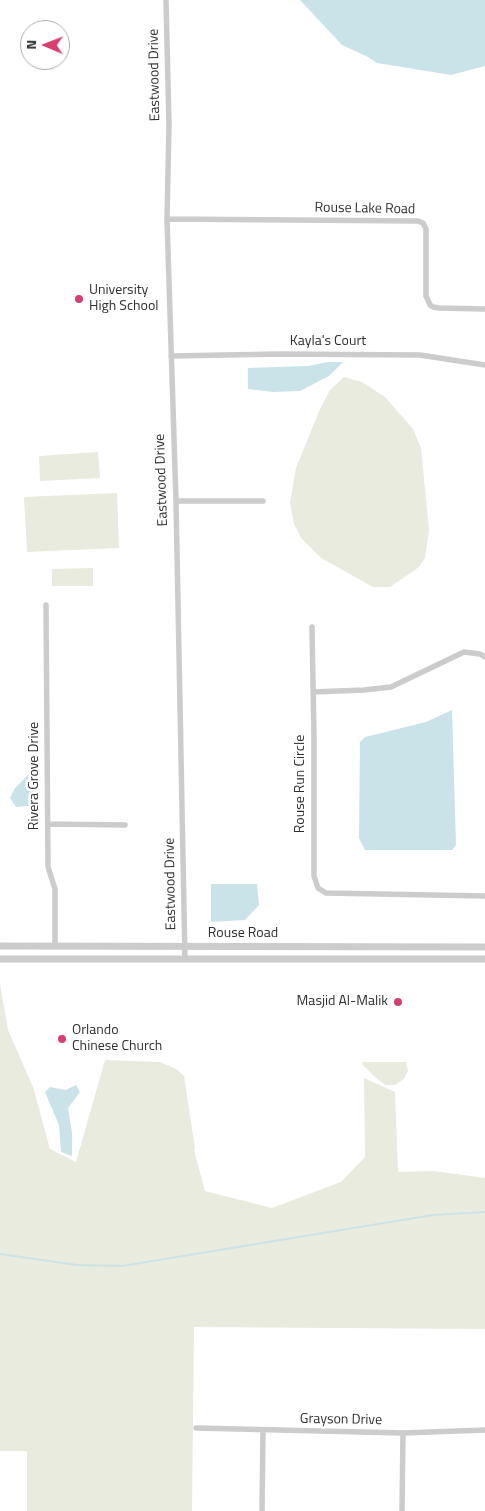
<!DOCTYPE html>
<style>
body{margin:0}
#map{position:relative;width:485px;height:1511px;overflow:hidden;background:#fff;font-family:"Titillium Web",sans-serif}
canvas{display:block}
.north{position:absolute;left:20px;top:20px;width:50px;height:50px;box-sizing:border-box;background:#fff;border:1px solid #acacac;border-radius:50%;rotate:271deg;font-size:14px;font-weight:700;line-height:20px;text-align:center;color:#2f2f2f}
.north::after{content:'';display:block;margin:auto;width:18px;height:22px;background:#d93e6f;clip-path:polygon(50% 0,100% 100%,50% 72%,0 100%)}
</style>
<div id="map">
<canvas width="485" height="1511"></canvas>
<div class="north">N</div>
</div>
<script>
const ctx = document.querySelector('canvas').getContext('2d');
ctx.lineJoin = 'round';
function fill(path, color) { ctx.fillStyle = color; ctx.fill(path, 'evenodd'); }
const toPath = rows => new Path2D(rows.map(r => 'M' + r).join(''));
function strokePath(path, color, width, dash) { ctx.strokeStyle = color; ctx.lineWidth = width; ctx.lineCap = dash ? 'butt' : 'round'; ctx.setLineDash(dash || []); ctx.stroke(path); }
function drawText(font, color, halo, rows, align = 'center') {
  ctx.font = font + ' "Titillium Web",sans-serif'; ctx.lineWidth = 5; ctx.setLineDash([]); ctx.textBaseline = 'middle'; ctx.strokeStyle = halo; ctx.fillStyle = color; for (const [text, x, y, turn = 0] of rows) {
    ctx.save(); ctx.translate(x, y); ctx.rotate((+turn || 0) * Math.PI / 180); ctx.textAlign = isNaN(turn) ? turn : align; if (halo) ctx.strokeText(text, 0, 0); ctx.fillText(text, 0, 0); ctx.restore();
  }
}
fill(toPath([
 [344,377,362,382,385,397,413,429,421,448,429,530,425,558,419,567,390,587,373,587,321,558,302,539,294,524,290,503,296,468,320,409,330,390],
 [98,452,100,478,40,481,39,456],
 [117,493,119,548,27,552,24,497],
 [93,568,93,586,52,586,52,569],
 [0,984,8,1030,33,1087,50,1149,76,1162,105,1060,160,1062,176,1069,184,1076,195,1148,194,1150,205,1191,272,1208,341,1182,365,1157,364,1078,395,1092,398,1172,434,1171,485,1178,485,1329,194,1327,192,1511,27,1511,27,1451,0,1451],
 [363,1062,406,1062,408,1071,404,1079,395,1085,385,1085,376,1078,362,1064]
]), '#e8ebde');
fill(toPath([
 [300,0,485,0,485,66,451,75,377,63,368,57,342,45],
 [328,362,343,362,329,376,300,391,273,392,248,389,248,368,308,366],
 [452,710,456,845,452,850,365,850,359,838,360,742,365,737,426,722],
 [39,764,34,771,33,797,39,805,16,807,10,798,15,788],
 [211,884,257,884,259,905,245,920,211,922],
 [76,1085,80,1092,68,1108,72,1133,72,1156,61,1152,59,1125,45,1092,50,1087,66,1090]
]), '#c9e3e8');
strokePath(toPath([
 [0,1254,77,1265,122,1266,433,1215,485,1212]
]), '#c9e3e8', 2);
strokePath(toPath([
 [166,0,169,125,167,219,176,501,185,959],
 [167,219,418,221,423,223,426,229,426,296,430,305,433,307,439,308,485,309],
 [171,356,279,354,420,355,485,365],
 [176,501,263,501],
 [46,605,48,867,55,889,55,946],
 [312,627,314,738,314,876,318,888,326,893,485,896],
 [313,692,364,690,391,687,464,652,480,654,485,657],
 [49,824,125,825],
 [196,1428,403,1433,485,1430],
 [262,1511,263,1431],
 [402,1511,403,1433]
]), '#ccc', 5.5);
strokePath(toPath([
 [0,946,485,947],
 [0,959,485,959]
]), '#ccc', 7);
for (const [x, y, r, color] of [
 [79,299,5,"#d93e6f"],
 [398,1002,5,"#d93e6f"],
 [62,1039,5,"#d93e6f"]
]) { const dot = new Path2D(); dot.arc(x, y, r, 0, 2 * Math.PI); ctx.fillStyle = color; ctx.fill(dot); strokePath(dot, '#fff', 2); }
drawText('14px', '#2f2f2f', '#fff', [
 ["Eastwood Drive",155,75,-91],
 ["Rouse Lake Road",365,209,1],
 ["Kayla's Court",328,342],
 ["Eastwood Drive",162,480,-92],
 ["Rivera Grove Drive",35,776,-90],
 ["Rouse Run Circle",301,784,-90],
 ["Eastwood Drive",171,884,-91],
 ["Rouse Road",243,934],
 ["Grayson Drive",341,1420,1]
]);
drawText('14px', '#2f2f2f', '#fff', [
 ["University",89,291],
 ["High School",89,307],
 ["Masjid Al-Malik",388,1002,"right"],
 ["Orlando",72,1031],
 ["Chinese Church",72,1047]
], 'left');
</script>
